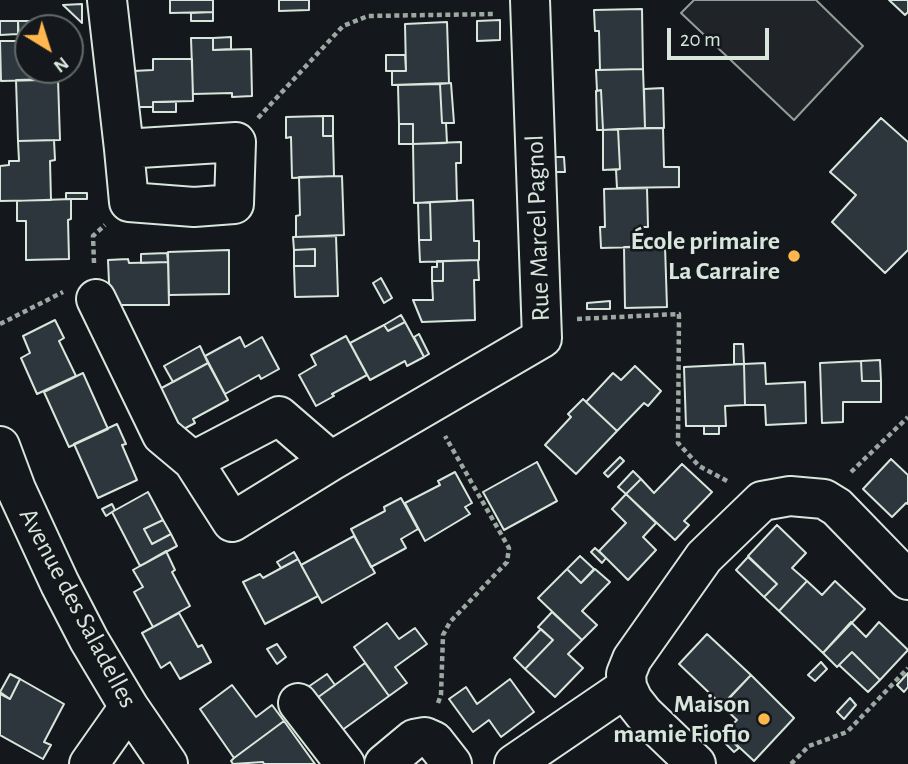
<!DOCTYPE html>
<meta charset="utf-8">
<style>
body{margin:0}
#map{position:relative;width:908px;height:764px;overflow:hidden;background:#14181c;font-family:"Alegreya Sans",sans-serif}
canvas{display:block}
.north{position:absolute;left:14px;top:14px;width:70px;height:70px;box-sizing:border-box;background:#14181c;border:2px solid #626a69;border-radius:50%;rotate:142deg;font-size:19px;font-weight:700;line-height:28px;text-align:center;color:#d8e6dc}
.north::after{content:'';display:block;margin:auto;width:24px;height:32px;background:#ffb74d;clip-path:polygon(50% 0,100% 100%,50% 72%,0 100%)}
.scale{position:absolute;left:667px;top:28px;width:102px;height:32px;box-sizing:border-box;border:4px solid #d8e6dc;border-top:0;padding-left:9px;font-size:21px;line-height:24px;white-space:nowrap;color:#d8e6dc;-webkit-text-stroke:5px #14181c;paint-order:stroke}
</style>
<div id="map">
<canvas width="908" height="764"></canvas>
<div class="north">N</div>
<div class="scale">20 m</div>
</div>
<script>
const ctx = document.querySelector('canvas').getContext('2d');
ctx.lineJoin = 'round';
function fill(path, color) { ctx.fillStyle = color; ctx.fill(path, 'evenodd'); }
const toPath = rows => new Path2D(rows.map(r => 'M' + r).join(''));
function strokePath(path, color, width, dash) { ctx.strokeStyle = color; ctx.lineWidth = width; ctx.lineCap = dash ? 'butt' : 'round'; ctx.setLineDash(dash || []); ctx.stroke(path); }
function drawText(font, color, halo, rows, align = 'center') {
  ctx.font = font + ' "Alegreya Sans",sans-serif'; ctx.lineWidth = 5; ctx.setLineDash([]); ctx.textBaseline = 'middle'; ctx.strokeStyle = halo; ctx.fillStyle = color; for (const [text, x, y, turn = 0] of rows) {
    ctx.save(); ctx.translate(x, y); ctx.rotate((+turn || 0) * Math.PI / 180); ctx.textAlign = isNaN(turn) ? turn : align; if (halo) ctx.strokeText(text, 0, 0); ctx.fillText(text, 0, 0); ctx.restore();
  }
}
const green = toPath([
 [694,0,816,0,863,46,794,120,681,13,694,0]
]);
fill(green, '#202428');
strokePath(green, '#939e99', 2);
const building = toPath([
 [170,0,213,0,213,12,170,13,170,0],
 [279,0,309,0,309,10,279,11,279,0],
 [889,0,908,0,908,12,905,15,889,0],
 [82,4,82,23,63,5,82,4],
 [642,9,643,69,600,70,599,31,595,31,594,10,642,9],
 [213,12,213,21,191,21,191,13,213,12],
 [500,20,500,40,477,41,477,21,500,20],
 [0,21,18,21,18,34,0,35,0,21],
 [18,21,46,21,46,28,28,28,28,70,43,70,43,80,1,81,0,41,19,41,18,21],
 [447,22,449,83,392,85,392,71,406,71,405,24,447,22],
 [231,37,231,49,213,50,213,38,231,37],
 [191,38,213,38,213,50,251,49,252,96,232,97,232,93,193,94,191,38],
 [386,55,405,55,406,71,386,71,386,55],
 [153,59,192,59,193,101,153,102,153,107,134,107,133,71,153,70,153,59],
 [643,69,645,128,603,130,601,90,597,91,596,70,643,69],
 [43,70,55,70,55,80,43,80,43,70],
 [58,79,60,140,18,141,16,80,58,79],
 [451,83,454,123,442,123,440,84,451,83],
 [440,84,442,123,446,123,447,143,413,144,413,124,399,124,398,85,440,84],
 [663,88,664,128,645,128,644,89,663,88],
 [601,90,603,130,597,130,596,91,601,90],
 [153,102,176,102,176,112,153,112,153,102],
 [323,116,323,136,333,136,334,176,292,178,291,137,286,138,286,117,323,116],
 [323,116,333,116,333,136,323,136,323,116],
 [881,118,908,142,908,250,885,273,832,222,856,195,830,172,881,118],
 [399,124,413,124,413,144,399,144,399,124],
 [663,128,664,167,679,167,679,187,617,188,616,170,620,169,618,129,663,128],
 [618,129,620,169,603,170,603,130,618,129],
 [54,140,55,160,50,161,51,200,0,201,0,166,9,165,9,161,19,161,18,141,54,140],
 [461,142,461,163,456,163,457,201,414,203,413,144,461,142],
 [554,157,564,157,565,172,554,172,554,157],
 [342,176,344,235,296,237,296,216,300,215,299,177,342,176],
 [647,188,648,227,637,227,638,247,601,248,600,227,605,227,604,189,647,188],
 [66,193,87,193,87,199,66,199,66,193],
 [71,199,71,219,68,220,69,259,26,260,26,221,17,221,17,201,71,199],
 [473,200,474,241,479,241,479,260,420,262,419,240,431,240,430,202,473,200],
 [430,202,431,240,419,240,418,203,430,202],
 [336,236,338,296,295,297,294,266,315,266,315,249,294,250,293,237,336,236],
 [665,246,667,307,625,308,624,247,665,246],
 [315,249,315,266,294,266,294,250,315,249],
 [229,250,229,294,169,295,168,252,229,250],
 [167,253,168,262,141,263,141,254,167,253],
 [128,259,129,263,168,262,169,305,110,305,108,260,128,259],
 [478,260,479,280,474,280,475,320,422,322,413,300,433,300,432,281,443,281,443,261,478,260],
 [437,261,443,261,443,281,432,281,432,267,437,267,437,261],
 [381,278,392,298,384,303,373,283,381,278],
 [610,301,610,309,587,309,587,303,610,301],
 [401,315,405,322,388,331,384,325,401,315],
 [55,320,64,338,59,341,76,376,37,394,21,358,30,353,23,336,55,320],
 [405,322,424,357,407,366,405,361,370,380,350,343,384,325,388,331,405,322],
 [419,334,429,354,424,357,414,337,419,334],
 [346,336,367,375,332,394,334,396,316,406,299,375,316,365,311,355,346,336],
 [240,337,245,347,262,337,279,369,261,379,259,375,225,394,205,356,240,337],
 [734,344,743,344,744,364,734,364,734,344],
 [200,346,208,363,173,382,164,366,200,346],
 [880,360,881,381,862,381,861,361,880,360],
 [861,361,862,381,881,381,881,402,843,402,843,422,822,423,820,363,861,361],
 [208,363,228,400,193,419,195,423,178,432,156,391,208,363],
 [765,363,766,384,805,382,806,423,766,425,765,405,745,405,744,364,765,363],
 [744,364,745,405,725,406,726,426,686,426,684,367,744,364],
 [635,366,661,391,648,406,644,403,617,431,586,402,613,373,621,380,635,366],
 [83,373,108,429,69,447,44,392,83,373],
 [583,399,617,431,576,474,545,445,571,417,568,414,583,399],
 [117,424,126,444,122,445,137,480,98,498,74,444,117,424],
 [704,426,719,426,719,434,704,434,704,426],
 [620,457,624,461,608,477,604,473,620,457],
 [891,459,908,475,908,504,906,503,892,517,863,489,891,459],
 [537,462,557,501,504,530,483,492,537,462],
 [682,464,712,492,684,521,689,525,675,540,626,494,641,479,654,493,682,464],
 [633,471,641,479,626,494,618,487,633,471],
 [455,472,472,503,465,507,470,514,425,541,405,503,440,485,438,481,455,472],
 [148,492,163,520,144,529,152,544,171,534,177,546,140,566,112,512,148,492],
 [626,494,656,523,643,537,656,550,628,580,599,551,626,523,612,509,626,494],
 [401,498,418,529,401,539,406,548,371,567,351,529,385,511,384,507,401,498],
 [112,504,115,510,106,516,102,509,112,504],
 [163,520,171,534,152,544,144,529,163,520],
 [777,525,806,553,792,568,807,581,779,611,764,597,777,584,748,556,777,525],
 [354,536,375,573,322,603,301,565,354,536],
 [595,548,606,558,602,563,591,552,595,548],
 [166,551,175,570,172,572,190,606,153,627,134,592,143,587,133,570,166,551],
 [294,552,298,559,281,568,277,562,294,552],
 [580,556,594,569,581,583,567,569,580,556],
 [748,557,777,584,764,597,736,570,748,557],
 [298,559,318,596,265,624,243,582,260,574,263,578,298,559],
 [567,569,581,583,595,569,610,582,582,611,597,625,582,640,538,598,567,569],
 [807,581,822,595,835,581,865,609,823,653,779,611,807,581],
 [552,612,582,640,568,654,583,668,555,697,525,669,553,640,538,627,552,612],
 [179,613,198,647,202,645,211,662,180,679,170,662,161,668,142,633,179,613],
 [851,622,866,637,879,622,908,650,880,680,852,652,837,667,823,653,851,622],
 [387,623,399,639,415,628,427,644,395,667,407,683,389,696,354,647,387,623],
 [541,629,553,640,525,669,514,658,541,629],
 [707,634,751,675,722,705,679,664,707,634],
 [277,644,286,657,277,664,267,649,277,644],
 [852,652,880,680,868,692,839,665,852,652],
 [821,662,827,669,815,681,808,675,821,662],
 [365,663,389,696,341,731,317,698,365,663],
 [908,673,908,687,904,692,897,685,908,673],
 [10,674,20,679,10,699,0,692,10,674],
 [327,674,335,685,317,698,308,687,327,674],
 [751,675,794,718,754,761,724,733,737,720,722,706,751,675],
 [20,679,64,704,44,742,51,745,43,759,0,735,0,694,10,699,20,679],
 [510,679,534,712,501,737,489,720,473,732,449,699,466,687,477,704,510,679],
 [232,685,256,717,272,705,284,721,234,758,200,709,232,685],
 [850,698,856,705,844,719,837,712,850,698],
 [284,721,315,764,264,764,263,762,233,764,231,761,234,758,284,721],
 [724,733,739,748,734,752,720,738,724,733]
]);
fill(building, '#2c363c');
strokePath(building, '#d8e6dc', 2);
const minor = toPath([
 [107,0,124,149,129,202,194,207,234,204,236,142,124,149],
 [96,299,162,435,193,461],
 [0,446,16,489,60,584,89,640,129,707,168,764],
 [331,461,279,416,193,461,232,522,331,461,542,338,530,0],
 [298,703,345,764],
 [89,764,129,707],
 [384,764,414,739,425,737,434,741,452,764],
 [514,764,627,687],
 [696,764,644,714,633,700,627,687,626,674,632,659,704,557,762,501,790,496,824,499,837,507,908,580]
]);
strokePath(minor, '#d8e6dc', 42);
strokePath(toPath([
 [258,118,343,26,368,16,495,14],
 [94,263,93,236,105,225],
 [577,319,679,314,678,443,699,466,729,482],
 [0,324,63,292],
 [851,472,908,417],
 [438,703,441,695,443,635,450,622,507,562,509,548,445,436],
 [791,764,809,746,847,732,908,668]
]), '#9da8a2', 4.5, [5, 3.5]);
strokePath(minor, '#14181c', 38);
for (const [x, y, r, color] of [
 [794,256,7,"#ffb74d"],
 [764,719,7,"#ffb74d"]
]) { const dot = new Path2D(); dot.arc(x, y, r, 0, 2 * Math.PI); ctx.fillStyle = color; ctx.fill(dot); strokePath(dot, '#14181c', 2.5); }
drawText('26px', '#d8e6dc', '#14181c', [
 ["Rue Marcel Pagnol",538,228,-92],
 ["Avenue des Saladelles",78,608,62]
]);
drawText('bold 26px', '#d8e6dc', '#14181c', [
 ["École primaire",780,241],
 ["La Carraire",780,271],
 ["Maison",750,704],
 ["mamie Fiofio",750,734]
], 'right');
</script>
